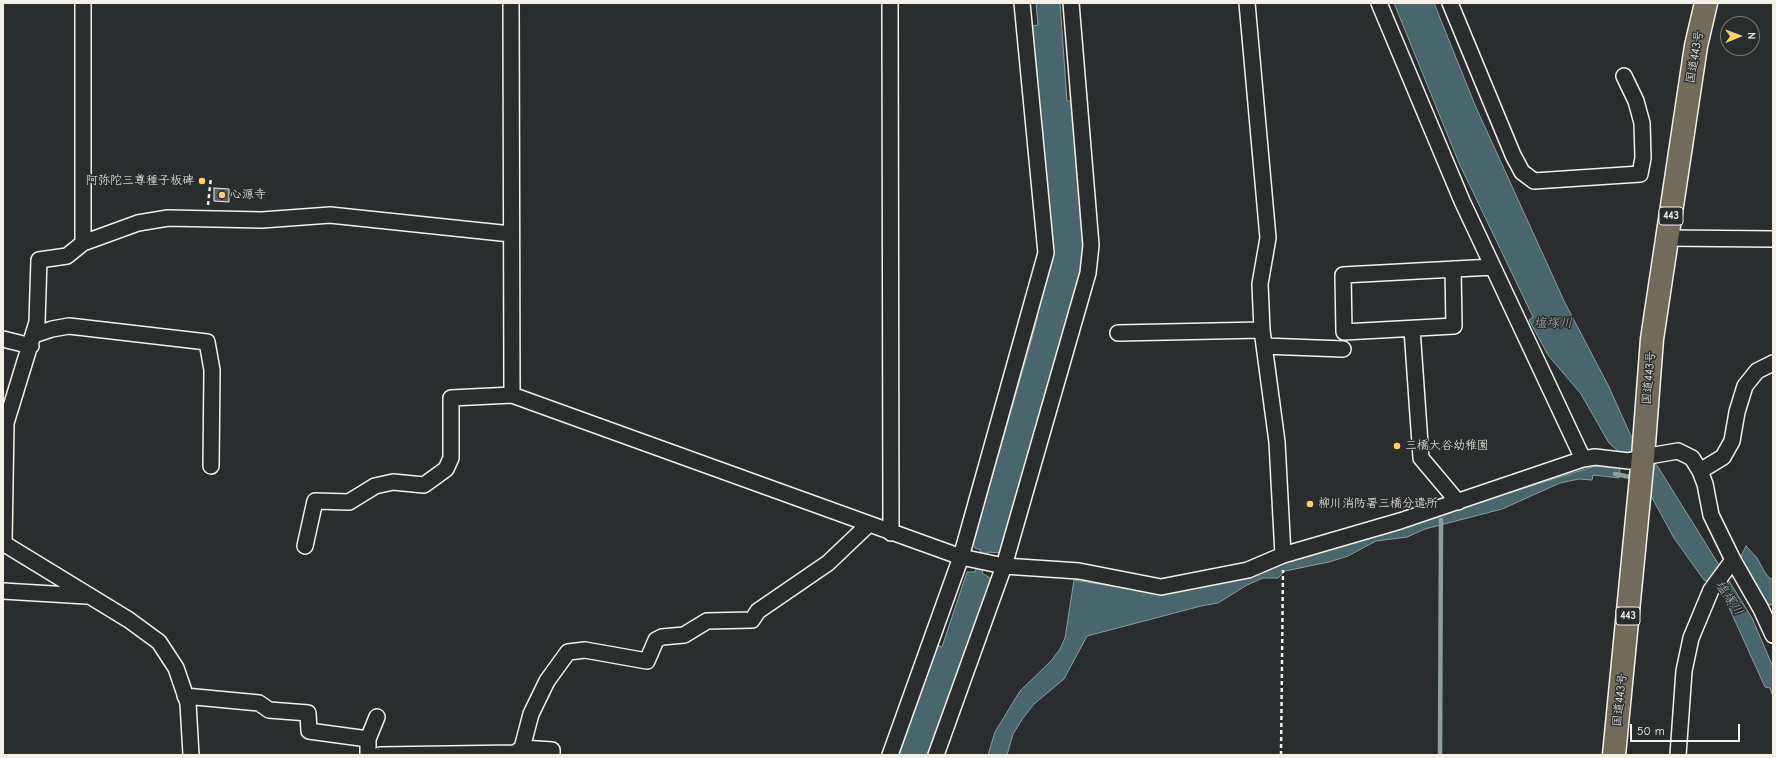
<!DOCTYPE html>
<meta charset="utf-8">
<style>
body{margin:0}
#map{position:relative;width:1776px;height:758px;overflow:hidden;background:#2a2d2e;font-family:"Comic Neue",sans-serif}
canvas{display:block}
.frame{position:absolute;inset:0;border:4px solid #f4f1e8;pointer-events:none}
.north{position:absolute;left:1720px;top:16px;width:40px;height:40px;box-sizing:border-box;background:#2a2d2e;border:1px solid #7b7b78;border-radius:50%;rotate:89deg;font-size:11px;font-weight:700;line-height:16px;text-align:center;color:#f4f1e8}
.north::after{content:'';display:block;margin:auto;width:14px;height:18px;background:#ffd166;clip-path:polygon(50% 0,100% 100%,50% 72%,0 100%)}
.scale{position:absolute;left:1630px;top:724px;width:110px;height:18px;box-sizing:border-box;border:2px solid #f4f1e8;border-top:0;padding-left:5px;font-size:12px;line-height:14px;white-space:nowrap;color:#f4f1e8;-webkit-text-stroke:3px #2a2d2e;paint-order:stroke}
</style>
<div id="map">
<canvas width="1776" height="758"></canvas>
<div class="frame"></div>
<div class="north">N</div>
<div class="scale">50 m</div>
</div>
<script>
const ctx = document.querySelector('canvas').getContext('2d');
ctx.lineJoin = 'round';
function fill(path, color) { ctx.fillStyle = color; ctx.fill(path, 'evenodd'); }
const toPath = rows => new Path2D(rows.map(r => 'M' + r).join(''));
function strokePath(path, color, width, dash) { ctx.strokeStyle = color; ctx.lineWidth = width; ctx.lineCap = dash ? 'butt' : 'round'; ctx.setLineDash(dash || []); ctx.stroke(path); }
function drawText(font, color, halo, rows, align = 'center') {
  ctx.font = font + ' "Comic Neue","Klee One",sans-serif'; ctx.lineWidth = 3; ctx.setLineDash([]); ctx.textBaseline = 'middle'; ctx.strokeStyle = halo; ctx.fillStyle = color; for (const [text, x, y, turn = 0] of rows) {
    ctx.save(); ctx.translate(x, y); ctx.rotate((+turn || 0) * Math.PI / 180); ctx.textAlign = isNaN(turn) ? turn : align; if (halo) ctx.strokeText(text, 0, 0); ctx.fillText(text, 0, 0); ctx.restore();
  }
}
const water = toPath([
 [1036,3,1060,3,1067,101,1073,101,1085,247,1082,265,1001,553,988,552,982,573,990,578,990,584,927,755,899,755,937,645,942,647,967,572,975,572,981,550,975,548,973,543,1038,317,1034,315,1051,254,1031,26,1038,25,1036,3],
 [1394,3,1434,3,1475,105,1565,303,1608,385,1631,436,1658,467,1752,618,1773,667,1773,697,1770,688,1765,687,1726,601,1719,590,1708,581,1704,580,1674,538,1650,494,1618,451,1609,443,1581,394,1548,355,1529,320,1533,317,1459,163,1394,3],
 [1595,466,1620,468,1619,478,1593,475,1592,480,1579,479,1560,483,1502,509,1425,529,1407,537,1376,541,1348,556,1329,562,1285,571,1278,578,1263,578,1247,585,1218,603,1201,606,1087,636,1064,679,1034,704,1023,718,1013,734,1007,755,988,755,995,732,1020,691,1051,661,1060,649,1065,638,1074,580,1162,594,1247,578,1260,572,1271,564,1394,529,1408,527,1482,501,1595,466],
 [1746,546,1757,558,1764,571,1769,578,1773,579,1773,605,1766,604,1738,562,1746,546]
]);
fill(water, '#48666b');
strokePath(water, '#8d9e9d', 1);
strokePath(toPath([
 [1615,474,1635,478],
 [1440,755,1441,520]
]), '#8d9e9d', 4.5);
const building = toPath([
 [214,188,229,189,229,202,214,201,214,188]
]);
fill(building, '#5e5a6b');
strokePath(building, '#f4f1e8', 1);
const minor = toPath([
 [83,3,83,243],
 [511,3,512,395,961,557,1004,566,1079,571,1161,587,1248,570,1283,555,1400,521,1583,459,1595,457,1629,461,1643,457,1678,451,1692,458,1700,471,1705,484,1711,515,1733,560,1761,609,1773,635],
 [890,3,891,533],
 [1247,3,1268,238,1260,284,1262,330,1277,442,1283,555],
 [1379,3,1462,201,1583,459],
 [1450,3,1513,155,1522,172,1534,181,1640,174,1643,158,1642,123,1636,101,1624,76],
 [1667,238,1773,239],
 [1453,269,1454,326,1344,332,1343,275,1493,267],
 [1412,329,1421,458,1458,502],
 [1118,333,1262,330],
 [34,335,52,329,69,326,207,342,212,370,211,466],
 [3,339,31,346],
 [1264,346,1343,349],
 [1700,471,1723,457,1732,441,1737,412,1745,386,1757,371,1773,363],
 [3,543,129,620,159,642,176,668,188,703,191,755],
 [4,543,6,423,37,322,39,260,67,256,83,243,138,223,168,218,262,220,330,215,511,234],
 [305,546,315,501,349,502,375,486,393,482,424,485,446,469,451,458,451,398,512,395],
 [3,591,86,596],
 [185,696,259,703,269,710,308,713,309,731,368,739],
 [368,755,368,739,377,717],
 [380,755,515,753,522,748],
 [552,755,552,750,522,748,531,714,547,681,568,652,585,650,647,661,656,640,662,637,684,635,707,621,752,620,758,611,828,563,869,524],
 [890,755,961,557,1046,253,1022,3],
 [936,755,1004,566,1088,273,1091,245,1071,3],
 [1678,755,1684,671,1691,638,1711,590,1733,560]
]);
const highway = toPath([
 [1614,755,1643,457,1652,339,1696,46,1706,3]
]);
strokePath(minor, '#f4f1e8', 18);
strokePath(highway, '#f4f1e8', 25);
strokePath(toPath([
 [208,205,211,177],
 [1281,755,1283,570]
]), '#f4f1e8', 2.5, [4, 3]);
strokePath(minor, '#2a2d2e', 15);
strokePath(highway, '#726b5a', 22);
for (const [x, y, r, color] of [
 [202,181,4,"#ffd166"],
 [222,195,4,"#ffd166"],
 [1397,446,4,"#ffd166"],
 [1310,504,4,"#ffd166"]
]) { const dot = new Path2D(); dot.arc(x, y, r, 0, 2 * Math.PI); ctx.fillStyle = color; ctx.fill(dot); strokePath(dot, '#2a2d2e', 1.5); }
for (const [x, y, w] of [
 [1671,216,24],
 [1628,616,24]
]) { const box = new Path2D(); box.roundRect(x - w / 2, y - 9, w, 18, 3); ctx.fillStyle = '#2a2d2e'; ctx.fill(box); strokePath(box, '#f4f1e8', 1); }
drawText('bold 11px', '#f4f1e8', null, [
 ["443",1671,216],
 ["443",1628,616]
]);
drawText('12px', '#f4f1e8', '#2a2d2e', [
 ["国道443号",1695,57,-80],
 ["国道443号",1649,378,-85],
 ["国道443号",1620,700,-84]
]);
drawText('12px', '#f4f1e8', '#2a2d2e', [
 ["阿弥陀三尊種子板碑",194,181,"right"],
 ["心源寺",230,195],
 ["三橋大谷幼稚園",1405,446],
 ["柳川消防署三橋分遣所",1318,504]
], 'left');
drawText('italic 13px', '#afb9b6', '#2a2d2e', [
 ["塩塚川",1553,323],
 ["塩塚川",1729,598,56]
]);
</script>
